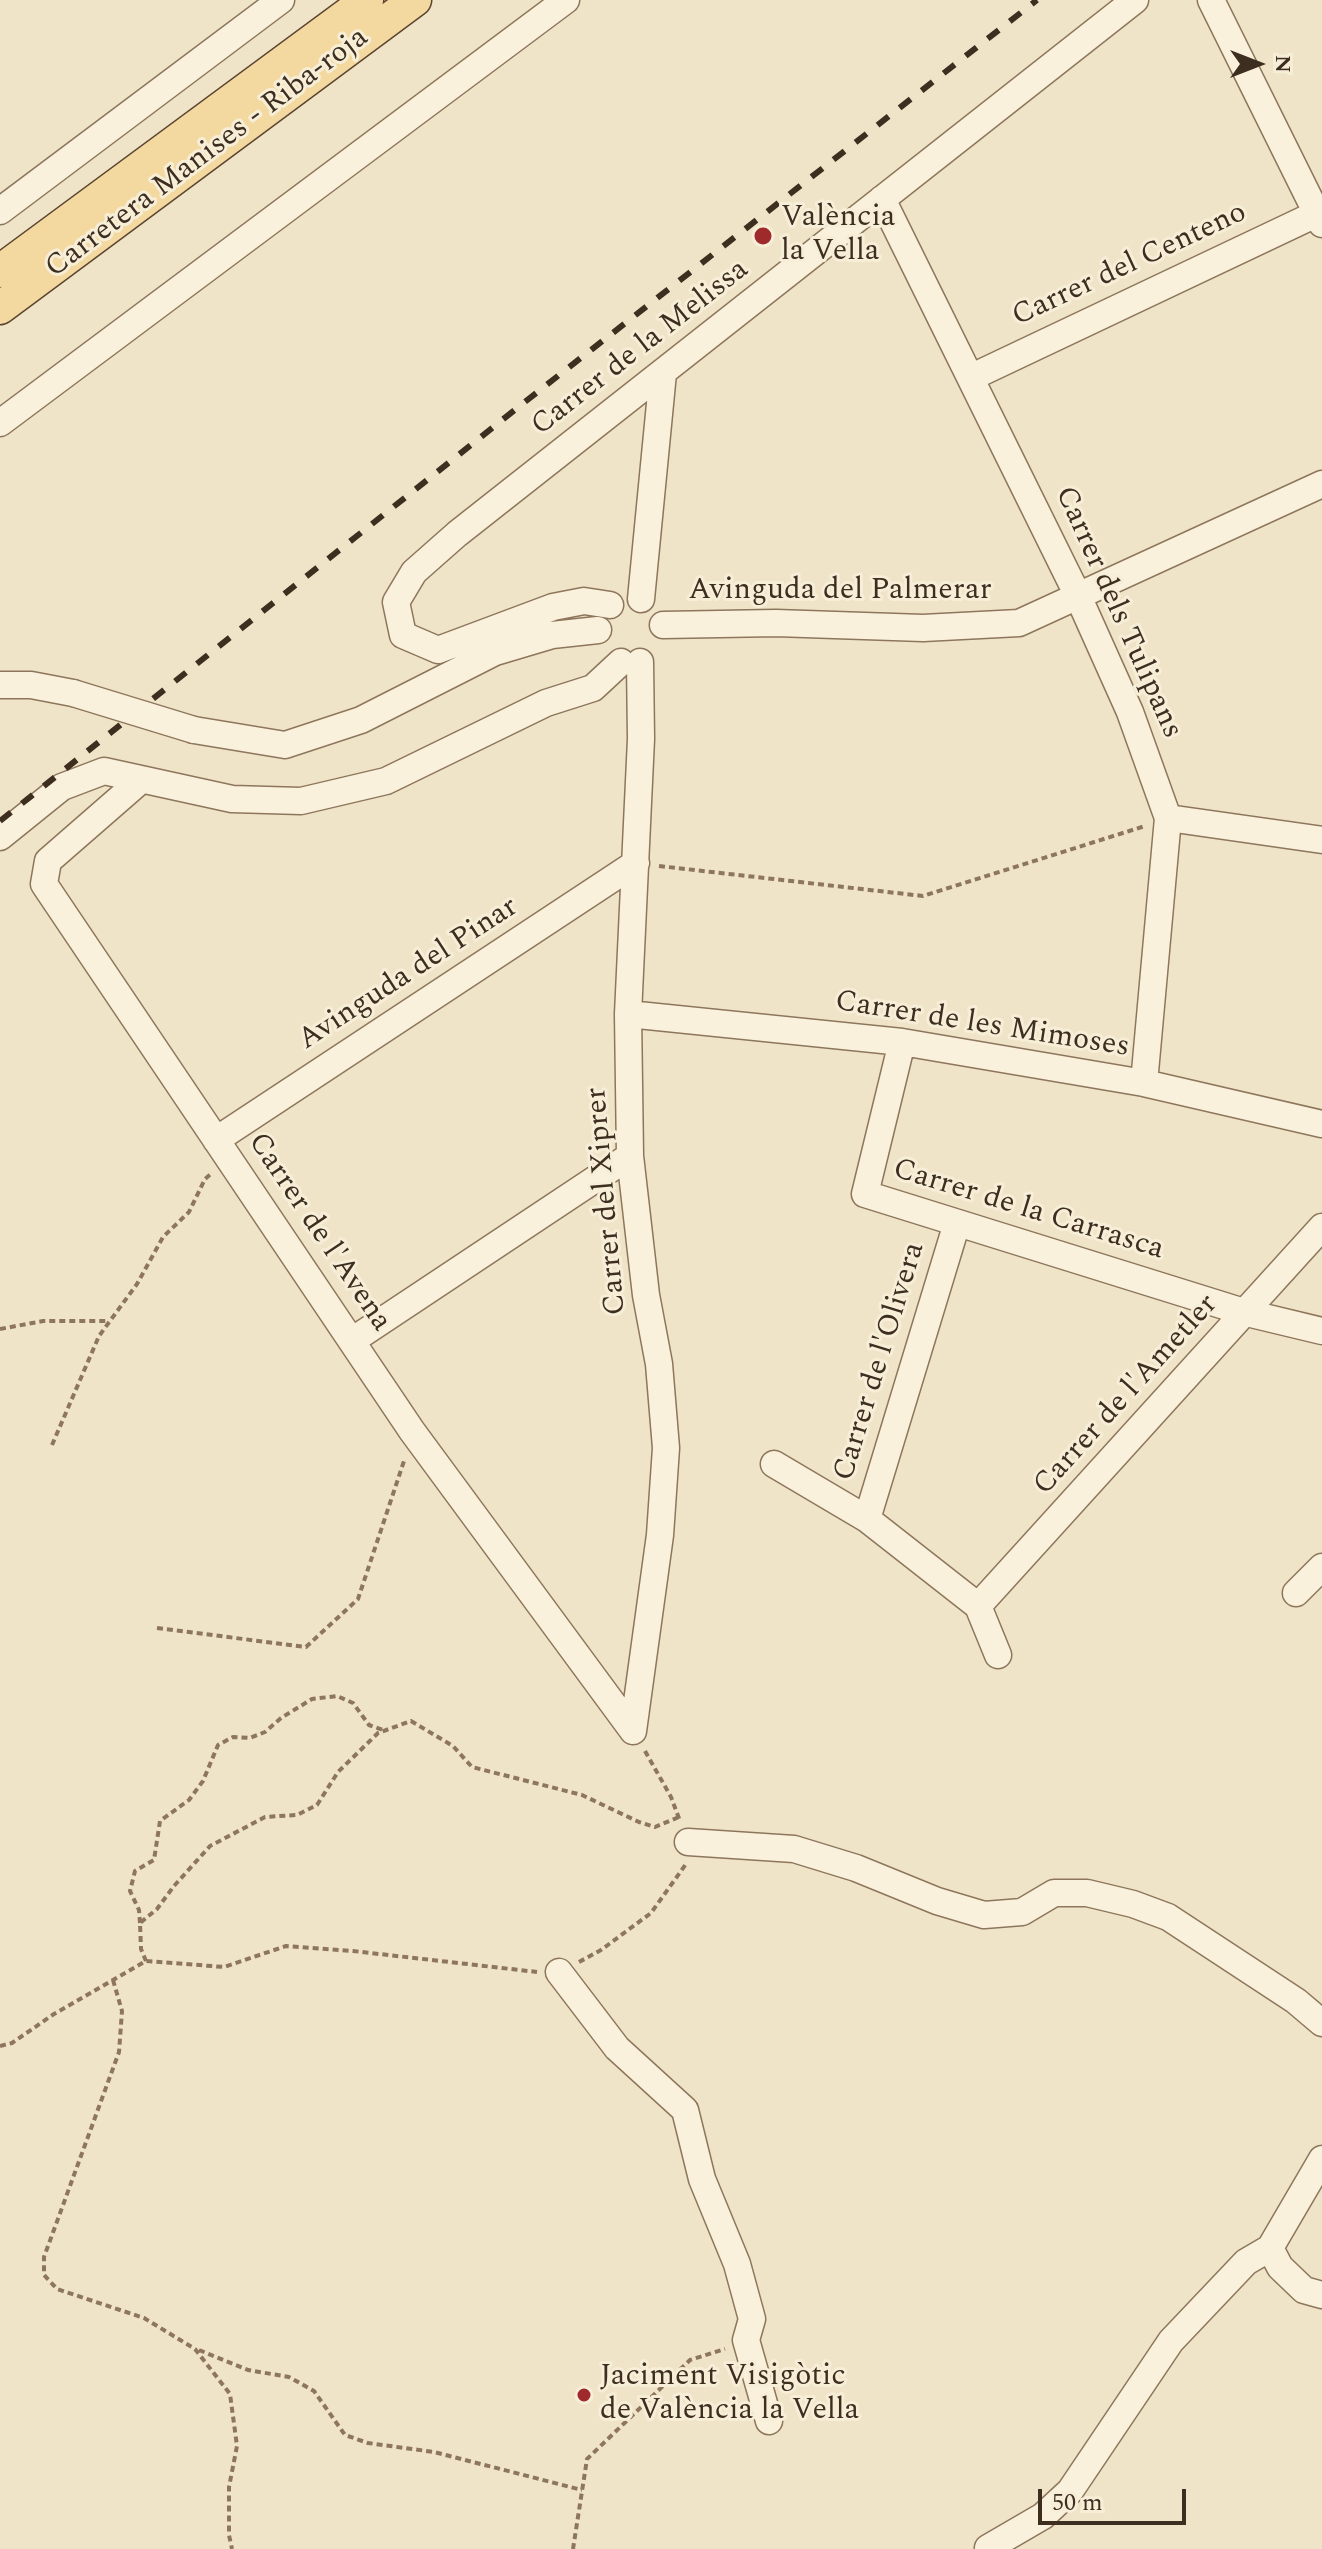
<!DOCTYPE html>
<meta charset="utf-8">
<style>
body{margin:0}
#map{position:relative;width:1322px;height:2549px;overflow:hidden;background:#f0e4c8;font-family:Spectral,serif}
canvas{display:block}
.north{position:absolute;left:1218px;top:24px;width:80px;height:80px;-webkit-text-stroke:6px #f7eed8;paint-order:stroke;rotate:90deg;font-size:22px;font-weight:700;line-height:32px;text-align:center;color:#3d2e20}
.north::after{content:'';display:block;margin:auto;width:28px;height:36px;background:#3d2e20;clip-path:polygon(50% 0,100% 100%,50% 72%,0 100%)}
.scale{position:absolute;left:1038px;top:2489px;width:148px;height:36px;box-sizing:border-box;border:4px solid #3d2e20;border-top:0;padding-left:10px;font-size:24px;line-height:28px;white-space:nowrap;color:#3d2e20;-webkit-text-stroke:6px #f7eed8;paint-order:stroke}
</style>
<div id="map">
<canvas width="1322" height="2549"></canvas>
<div class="north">N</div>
<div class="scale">50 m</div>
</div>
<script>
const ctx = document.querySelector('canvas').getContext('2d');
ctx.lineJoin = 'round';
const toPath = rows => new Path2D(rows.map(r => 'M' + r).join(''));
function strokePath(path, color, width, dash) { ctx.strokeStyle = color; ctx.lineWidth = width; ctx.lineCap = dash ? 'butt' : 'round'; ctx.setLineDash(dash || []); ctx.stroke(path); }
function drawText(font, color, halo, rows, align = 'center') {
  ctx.font = font + ' Spectral,serif'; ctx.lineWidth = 6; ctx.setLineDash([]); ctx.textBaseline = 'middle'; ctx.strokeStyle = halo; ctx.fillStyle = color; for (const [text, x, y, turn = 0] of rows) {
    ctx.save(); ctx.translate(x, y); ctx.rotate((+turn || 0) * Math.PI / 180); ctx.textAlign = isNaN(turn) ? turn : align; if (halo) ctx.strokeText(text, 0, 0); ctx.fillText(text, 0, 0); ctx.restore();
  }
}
const minor = toPath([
 [1211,0,1322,224],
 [882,199,1078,596,1130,712,1168,818,1144,1083],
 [0,211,281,0],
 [972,377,1316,214],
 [0,423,566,0],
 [641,599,663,373],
 [610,605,584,601,553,607,438,650,403,635,396,602,414,572,457,534,1135,0],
 [663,625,776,623,923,628,1019,623,1322,484],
 [0,685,31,685,73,693],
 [194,730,285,745,361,720,495,652,552,635,598,630],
 [141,780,48,861,44,884,412,1431,633,1731],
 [1168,818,1322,840],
 [0,837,62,787,104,771,232,799,301,801,386,781,546,703,593,688,621,662],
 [628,1014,902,1042,1144,1083,1322,1124],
 [902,1042,865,1194,1247,1313,1322,1331],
 [216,1140,636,863],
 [353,1340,630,1156],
 [774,1464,867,1519,978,1606,998,1655],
 [867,1519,957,1223],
 [1296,1593,1322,1567],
 [978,1606,1322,1227],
 [633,1731,660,1535,666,1448,659,1364,646,1295,630,1156,628,1014,641,739,640,662],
 [688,1842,794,1849,856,1868,937,1901,984,1915,1022,1912,1054,1893,1087,1893,1133,1904,1168,1917,1296,2001,1322,2023],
 [559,1972,617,2048,685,2110,702,2179,737,2264,752,2319,746,2340,769,2421],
 [1322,2159,1270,2248,1280,2267,1304,2290,1322,2295],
 [988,2548,1043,2516,1070,2491,1171,2341,1246,2262,1270,2248]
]);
const major = toPath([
 [0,271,367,0],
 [0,308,415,0]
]);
strokePath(minor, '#8d765c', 29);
strokePath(major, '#5b4430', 35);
strokePath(toPath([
 [659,866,923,896,1145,826],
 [0,1329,43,1321,109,1321],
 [52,1445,99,1336,137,1284,163,1237,189,1212,205,1179,212,1173],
 [157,1628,306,1647,358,1599,405,1458],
 [645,1751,671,1797,680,1821],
 [140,1923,139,1910,130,1891,135,1871,154,1860,160,1821,189,1800,203,1781,218,1745,233,1737,250,1738,265,1732,281,1718,312,1699,337,1696,353,1703,369,1725,383,1730],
 [146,1961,141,1949,140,1923,157,1909,174,1886,210,1846,265,1817,297,1815,317,1805,338,1772,378,1733,411,1721,453,1746,472,1767,582,1795,639,1822,655,1827,679,1817],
 [579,1962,601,1950,651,1913,686,1864],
 [113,1980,122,2011,119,2052,44,2257,44,2275,57,2289,144,2318,195,2349,230,2394,237,2446,229,2487,229,2535,232,2549],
 [0,2046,12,2043,54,2014,146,1961,224,1967,286,1946,353,1951,537,1972],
 [199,2350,248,2370,289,2377,314,2391,345,2435,368,2443,434,2452,582,2490],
 [573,2549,587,2459,690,2360,725,2349]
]), '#8d765c', 4, [6, 4]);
strokePath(minor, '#faf1dc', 26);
strokePath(major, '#f3d9a0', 32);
strokePath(toPath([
 [0,821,526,401,1037,0]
]), '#3d2e20', 6, [14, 14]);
const minorBridge = toPath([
 [73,693,194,730]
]);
strokePath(minorBridge, '#8d765c', 29, []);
strokePath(minorBridge, '#faf1dc', 26);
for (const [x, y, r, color] of [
 [763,236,10,"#9e2a2b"],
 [584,2395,8,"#9e2a2b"]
]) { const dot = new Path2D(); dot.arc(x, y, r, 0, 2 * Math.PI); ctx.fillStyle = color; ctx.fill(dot); strokePath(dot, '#f7eed8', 3); }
drawText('30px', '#3d2e20', '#f7eed8', [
 ["Carretera Manises - Riba-roja",208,154,-37],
 ["Carrer del Centeno",1130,266,-25],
 ["Carrer de la Melissa",641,349,-38],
 ["Avinguda del Palmerar",840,592],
 ["Carrer dels Tulipans",1117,613,66],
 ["Avinguda del Pinar",409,975,-33],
 ["Carrer de les Mimoses",982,1026,9],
 ["Carrer del Xiprer",608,1201,-95],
 ["Carrer de la Carrasca",1028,1211,17],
 ["Carrer de l'Avena",318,1233,56],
 ["Carrer de l'Olivera",881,1362,-73],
 ["Carrer de l'Ametler",1127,1396,-48]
]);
drawText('30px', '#3d2e20', '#f7eed8', [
 ["València",781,219],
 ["la Vella",781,253],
 ["Jaciment Visigòtic",600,2378],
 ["de València la Vella",600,2412]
], 'left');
</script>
